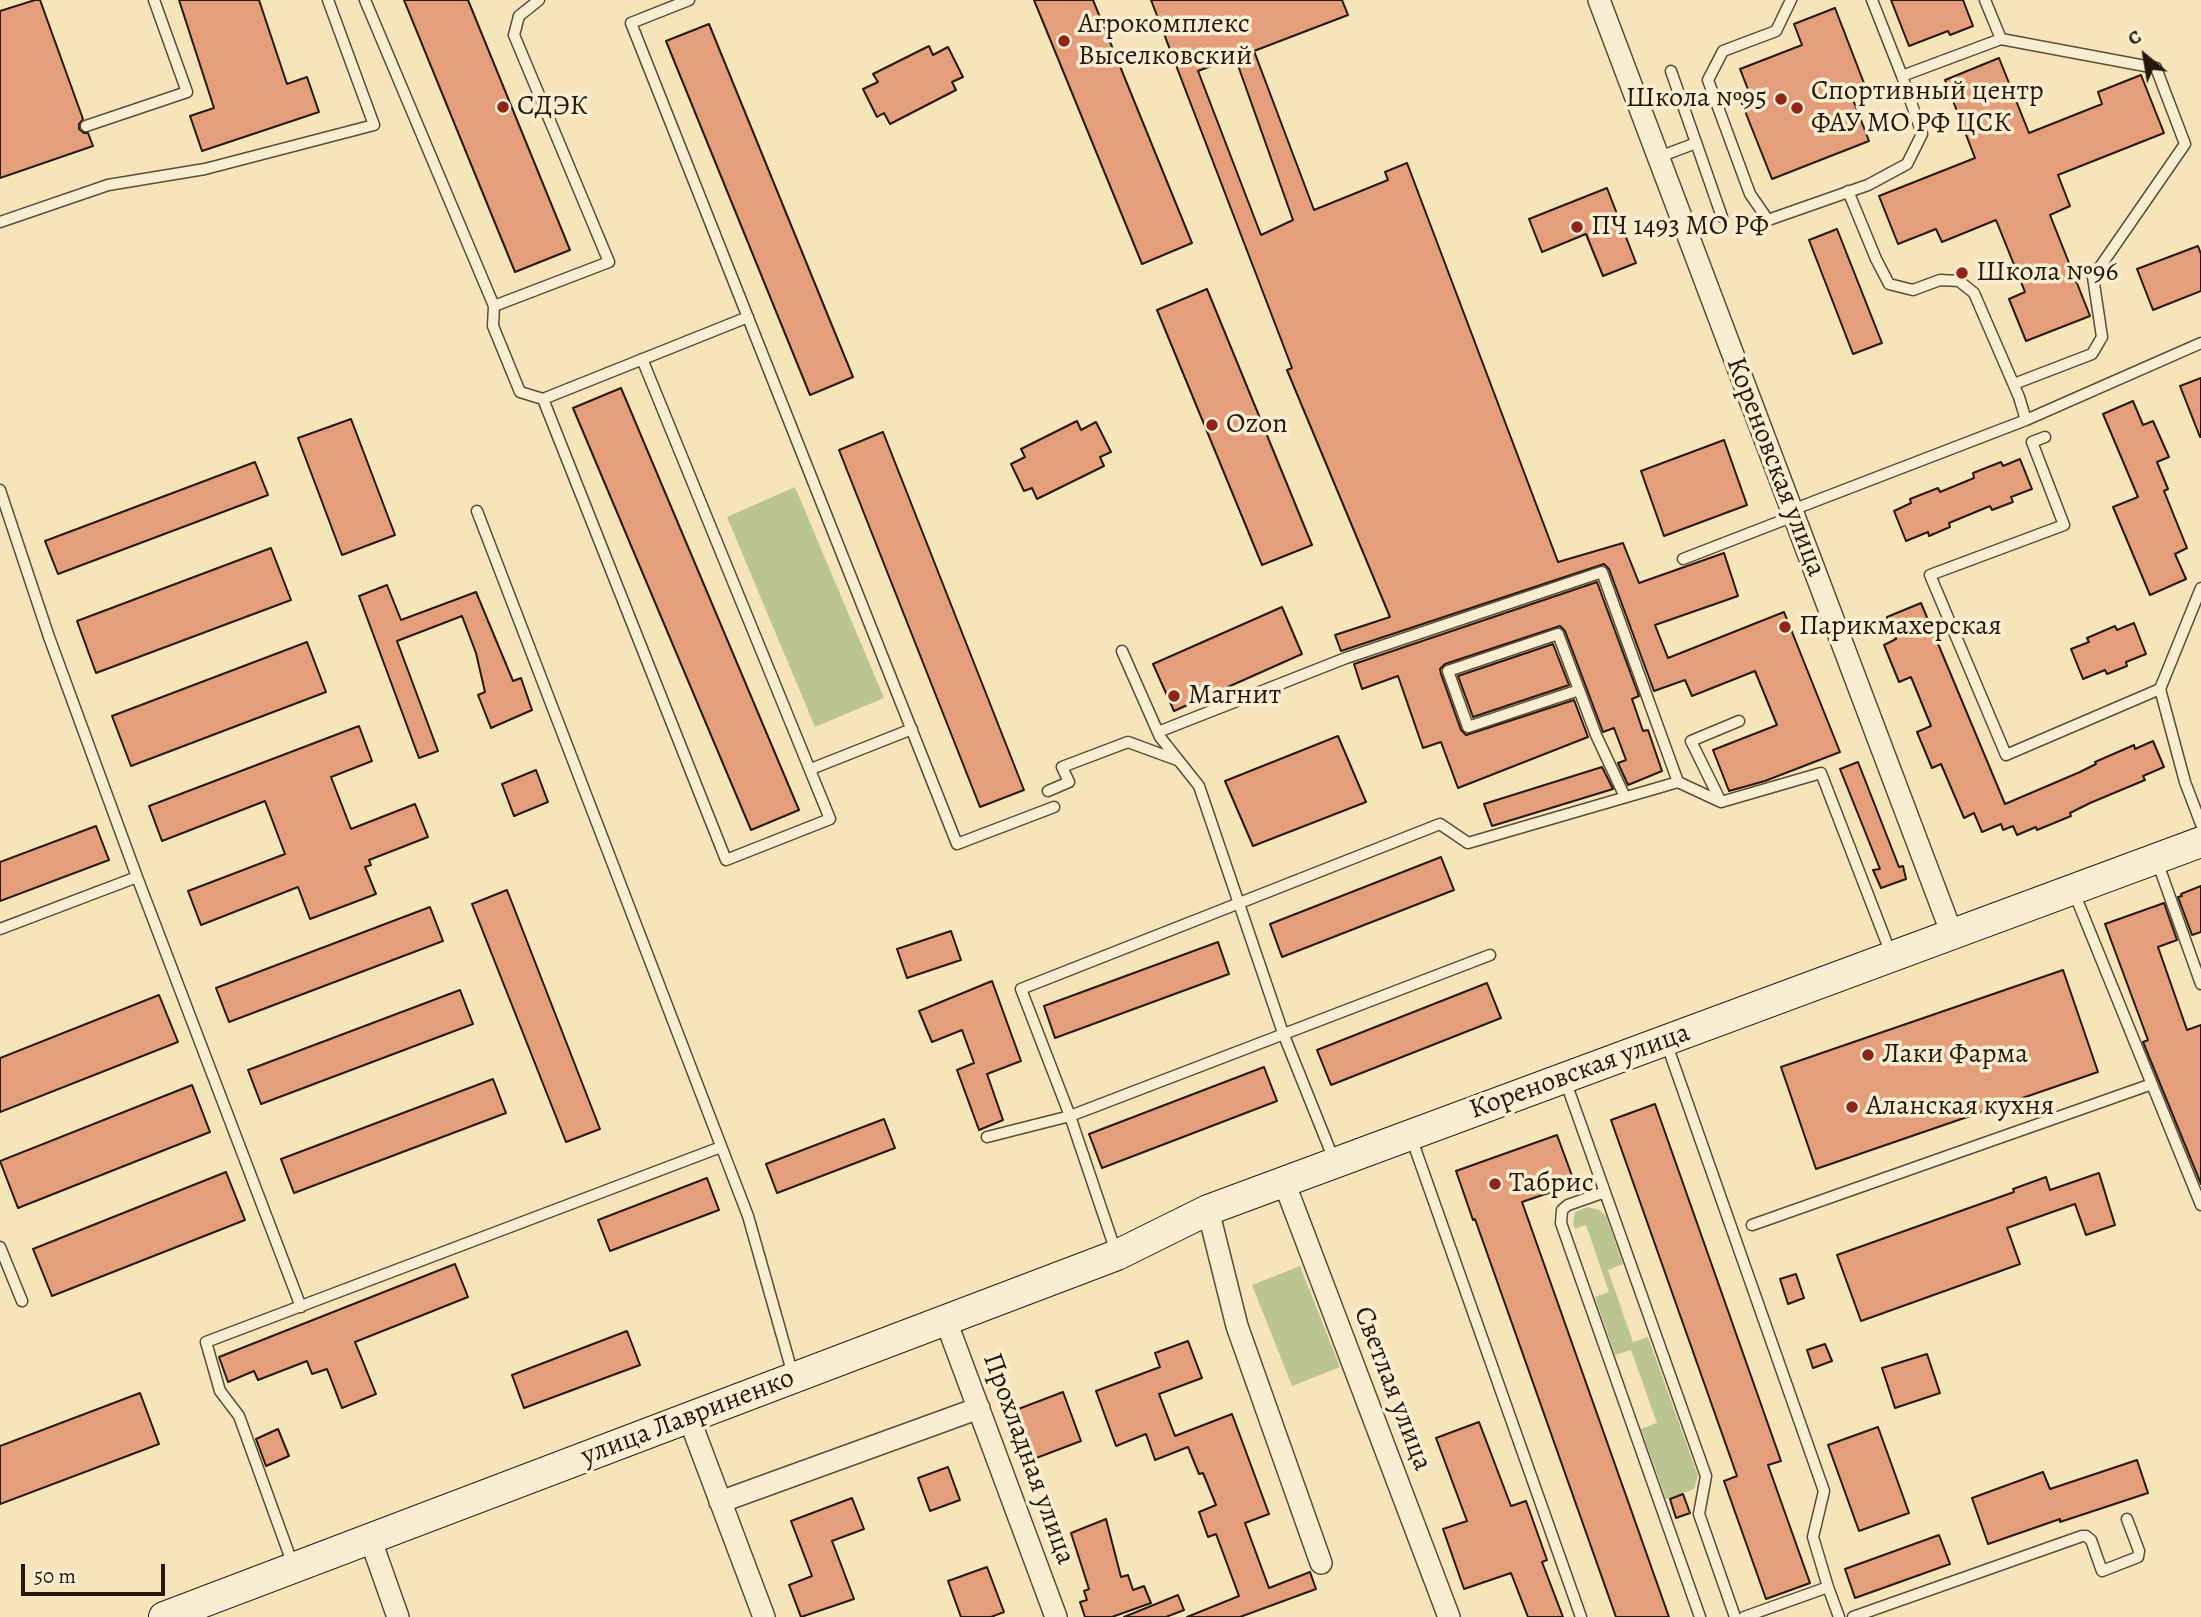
<!DOCTYPE html>
<meta charset="utf-8">
<style>
body{margin:0}
#map{position:relative;width:2201px;height:1617px;overflow:hidden;background:#f6e5ba;font-family:Alegreya,serif}
canvas{display:block}
.north{position:absolute;left:2110px;top:21px;width:70px;height:70px;-webkit-text-stroke:5px #f9eed2;paint-order:stroke;rotate:330deg;font-size:19px;font-weight:700;line-height:28px;text-align:center;color:#26190b}
.north::after{content:'';display:block;margin:auto;width:24px;height:32px;background:#26190b;clip-path:polygon(50% 0,100% 100%,50% 72%,0 100%)}
.scale{position:absolute;left:21px;top:1564px;width:144px;height:32px;box-sizing:border-box;border:4px solid #26190b;border-top:0;padding-left:9px;font-size:21px;line-height:24px;white-space:nowrap;color:#26190b;-webkit-text-stroke:5px #f9eed2;paint-order:stroke}
</style>
<div id="map">
<canvas width="2201" height="1617"></canvas>
<div class="north">С</div>
<div class="scale">50 m</div>
</div>
<script>
const ctx = document.querySelector('canvas').getContext('2d');
ctx.lineJoin = 'round';
function fill(path, color) { ctx.fillStyle = color; ctx.fill(path, 'evenodd'); }
const toPath = rows => new Path2D(rows.map(r => 'M' + r).join(''));
function strokePath(path, color, width, dash) { ctx.strokeStyle = color; ctx.lineWidth = width; ctx.lineCap = dash ? 'butt' : 'round'; ctx.setLineDash(dash || []); ctx.stroke(path); }
function drawText(font, color, halo, rows, align = 'center') {
  ctx.font = font + ' Alegreya,serif'; ctx.lineWidth = 7; ctx.setLineDash([]); ctx.textBaseline = 'middle'; ctx.strokeStyle = halo; ctx.fillStyle = color; for (const [text, x, y, turn = 0] of rows) {
    ctx.save(); ctx.translate(x, y); ctx.rotate((+turn || 0) * Math.PI / 180); ctx.textAlign = isNaN(turn) ? turn : align; if (halo) ctx.strokeText(text, 0, 0); ctx.fillText(text, 0, 0); ctx.restore();
  }
}
fill(toPath([
 [795,487,884,698,815,727,727,517],
 [1588,1207,1599,1210,1606,1216,1623,1264,1608,1270,1633,1342,1648,1337,1698,1476,1694,1489,1666,1499,1641,1429,1657,1423,1631,1350,1615,1355,1595,1297,1609,1292,1586,1225,1575,1229,1573,1224,1575,1212],
 [1300,1266,1340,1367,1292,1386,1252,1285]
]), '#bac591');
const building = toPath([
 [35,0,40,0,83,119,79,124,79,129,84,133,88,133,93,146,0,178,0,11,35,0],
 [179,0,259,0,287,84,307,77,319,112,202,151,190,116,214,108,179,0],
 [404,0,468,0,570,250,515,272,404,0],
 [1034,0,1093,0,1192,243,1142,264,1034,0],
 [1151,0,1342,0,1348,15,1254,51,1314,210,1388,180,1385,172,1407,163,1558,562,1623,543,1639,583,1724,553,1738,596,1655,625,1668,658,1784,612,1840,752,1765,781,1729,791,1713,750,1777,725,1755,671,1692,696,1685,680,1654,691,1609,569,1604,564,1341,651,1335,635,1390,617,1287,370,1292,368,1151,0],
 [1235,57,1293,220,1261,235,1198,71,1235,57],
 [1891,0,1963,0,1973,26,1950,35,1948,31,1909,46,1891,0],
 [1835,8,1867,91,1852,97,1869,141,1772,179,1739,96,1749,92,1740,69,1802,45,1794,24,1835,8],
 [709,24,853,377,810,395,666,41,709,24],
 [929,46,933,55,948,47,963,77,952,82,956,90,890,124,884,113,877,117,863,89,878,82,873,74,929,46],
 [1999,58,2029,133,2102,104,2098,92,2141,75,2164,133,2058,175,2070,206,2050,215,2090,316,2026,341,2009,299,2025,292,1996,220,1942,242,1936,229,1898,244,1879,196,1975,158,1945,80,1999,58],
 [1607,188,1636,263,1603,276,1586,234,1542,252,1529,219,1607,188],
 [1837,229,1882,343,1853,354,1809,240,1837,229],
 [2198,246,2201,254,2201,291,2153,310,2137,269,2198,246],
 [1207,289,1312,545,1262,565,1157,310,1207,289],
 [2201,378,2201,437,2200,437,2180,386,2201,378],
 [621,388,799,810,751,830,573,408,621,388],
 [2133,401,2143,425,2153,421,2169,457,2157,462,2168,489,2164,491,2187,548,2175,554,2186,579,2150,595,2113,507,2138,497,2103,414,2133,401],
 [351,419,395,535,342,555,298,438,351,419],
 [1077,421,1081,430,1096,422,1111,452,1100,457,1104,466,1037,499,1032,488,1024,491,1011,464,1025,457,1021,449,1077,421],
 [883,432,1024,790,980,807,839,450,883,432],
 [1724,440,1747,505,1664,536,1641,471,1724,440],
 [2020,459,2032,489,2011,497,2013,502,1992,510,1990,506,1949,523,1950,527,1929,536,1928,532,1906,541,1894,511,1911,503,1910,499,1938,488,1940,492,1974,478,1973,473,2001,462,2003,466,2020,459],
 [255,462,268,495,58,574,45,541,255,462],
 [271,548,291,600,96,673,77,621,271,548],
 [1597,582,1639,696,1632,699,1643,731,1648,730,1662,771,1628,785,1618,763,1626,760,1614,728,1603,732,1565,631,1560,626,1445,664,1440,669,1441,674,1461,730,1466,735,1574,700,1588,737,1458,788,1441,742,1423,748,1398,676,1362,689,1354,664,1597,582],
 [387,585,401,620,476,592,513,681,521,678,532,710,491,728,478,695,485,692,476,653,462,616,397,641,438,751,419,758,359,596,387,585],
 [1921,603,2005,804,2080,772,2096,764,2095,762,2134,745,2135,749,2153,741,2164,767,2143,776,2145,780,2090,803,2070,813,2071,816,2037,830,2036,827,2017,835,2013,826,2003,830,2001,824,1982,832,1974,813,1964,818,1941,764,1932,768,1917,732,1931,726,1911,677,1899,682,1884,645,1896,639,1887,617,1921,603],
 [1282,607,1302,654,1174,711,1153,664,1282,607],
 [2134,623,2146,654,2126,662,2127,666,2107,674,2105,670,2083,679,2071,649,2089,642,2087,638,2115,626,2117,630,2134,623],
 [307,642,326,692,131,766,112,716,307,642],
 [1553,644,1569,685,1473,717,1458,676,1553,644],
 [359,726,372,761,331,777,351,829,415,804,428,837,369,860,371,865,365,867,376,894,310,919,298,887,201,925,188,891,285,854,265,801,162,841,149,806,359,726],
 [1338,736,1366,802,1253,846,1225,781,1338,736],
 [1858,762,1899,867,1903,866,1906,879,1881,888,1873,870,1880,869,1840,769,1858,762],
 [1602,767,1613,789,1492,826,1484,804,1602,767],
 [536,770,548,802,514,816,502,784,536,770],
 [96,826,109,860,0,901,0,862,96,826],
 [1441,857,1454,890,1282,957,1270,924,1441,857],
 [2201,886,2201,932,2192,935,2178,897,2182,896,2181,894,2201,886],
 [507,890,600,1129,566,1142,472,904,507,890],
 [2164,903,2177,940,2158,947,2187,1030,2201,1025,2201,1184,2143,1042,2148,1040,2105,924,2164,903],
 [430,907,443,941,229,1022,216,988,430,907],
 [951,931,961,960,907,978,897,949,951,931],
 [1218,942,1229,974,1055,1038,1044,1006,1218,942],
 [2063,970,2098,1072,1816,1169,1781,1067,2063,970],
 [992,981,1021,1061,987,1074,1003,1120,979,1130,957,1070,974,1063,962,1030,932,1042,919,1011,992,981],
 [1487,983,1501,1018,1331,1085,1317,1050,1487,983],
 [460,990,473,1024,261,1104,248,1070,460,990],
 [159,995,178,1042,0,1112,0,1058,159,995],
 [1264,1067,1277,1101,1102,1168,1089,1134,1264,1067],
 [493,1079,506,1113,294,1193,281,1159,493,1079],
 [192,1085,210,1132,18,1208,0,1161,192,1085],
 [1655,1104,1781,1461,1768,1465,1810,1583,1766,1599,1724,1481,1737,1476,1611,1120,1655,1104],
 [884,1119,895,1148,777,1193,766,1164,884,1119],
 [1557,1135,1575,1184,1522,1202,1669,1617,1616,1617,1475,1219,1473,1220,1456,1171,1557,1135],
 [226,1172,245,1220,52,1296,33,1249,226,1172],
 [2099,1173,2115,1225,2086,1235,2075,1204,2007,1228,2020,1264,1861,1321,1837,1255,2014,1192,2013,1189,2046,1177,2050,1190,2099,1173],
 [707,1178,719,1210,610,1251,598,1220,707,1178],
 [455,1264,468,1297,355,1342,376,1394,342,1408,327,1369,312,1374,307,1361,258,1380,254,1371,228,1382,219,1357,455,1264],
 [1796,1274,1804,1298,1788,1304,1780,1279,1796,1274],
 [627,1331,640,1365,524,1408,512,1375,627,1331],
 [1188,1341,1202,1378,1159,1394,1175,1436,1232,1414,1269,1514,1245,1523,1269,1588,1310,1572,1316,1589,1240,1617,1187,1617,1239,1596,1216,1534,1208,1537,1199,1512,1216,1505,1203,1473,1199,1474,1188,1447,1155,1460,1146,1434,1116,1446,1096,1391,1160,1367,1155,1353,1188,1341],
 [1825,1344,1832,1361,1813,1368,1807,1350,1825,1344],
 [1927,1354,1940,1393,1895,1408,1882,1368,1927,1354],
 [1063,1392,1081,1441,1031,1460,1013,1411,1063,1392],
 [140,1393,159,1444,0,1504,0,1446,140,1393],
 [1479,1422,1511,1506,1526,1501,1547,1560,1542,1562,1563,1617,1528,1617,1511,1573,1464,1589,1443,1529,1467,1521,1436,1438,1479,1422],
 [1878,1427,1909,1513,1859,1531,1828,1445,1878,1427],
 [278,1429,289,1456,266,1466,256,1439,278,1429],
 [2137,1460,2148,1493,2060,1522,2060,1519,1988,1544,1972,1498,2043,1472,2050,1489,2137,1460],
 [948,1467,960,1500,930,1511,918,1478,948,1467],
 [1683,1494,1690,1513,1676,1518,1670,1499,1683,1494],
 [852,1498,864,1529,832,1541,854,1599,801,1617,789,1585,812,1576,791,1521,852,1498],
 [1106,1519,1121,1577,1128,1575,1133,1590,1144,1586,1151,1603,1112,1617,1085,1617,1080,1602,1087,1600,1084,1591,1089,1589,1071,1533,1106,1519],
 [1939,1535,1950,1564,1855,1598,1845,1569,1939,1535],
 [987,1567,1004,1612,991,1617,961,1617,948,1581,987,1567],
 [1178,1595,1184,1610,1166,1617,1124,1617,1178,1595]
]);
fill(building, '#e49e7b');
strokePath(building, '#26190b', 2);
const lane = toPath([
 [365,0,494,306,609,262,514,35,519,16,539,0],
 [689,0,631,23,957,844,1054,807],
 [1791,0,1776,31,1723,51,1708,80,1750,194,1768,220,1868,185,1907,164,1922,134,1902,76,2001,39,2156,68,2185,144,2093,277,2102,337,2092,354,2014,384],
 [1872,0,1902,76],
 [1985,0,2001,39],
 [1671,71,1722,217],
 [86,126,187,92,154,0],
 [1659,157,1696,143],
 [1848,191,1876,259,1889,284,1913,290,1940,280,1959,281,1974,293,2019,397,2026,420],
 [0,222,108,185,205,169,374,125,328,0],
 [494,306,493,326,520,392,543,399,726,860,830,819,642,359],
 [543,399,748,317],
 [2045,437,2032,442,2064,525,1930,575,2006,755,2160,689],
 [0,490,49,637,137,877,0,929],
 [1792,510,2026,420,2201,343],
 [477,511,748,1216,793,1375],
 [1683,559,1794,516],
 [2201,588,2160,689,2185,782,2201,824],
 [1122,651,1160,737,1199,786,1283,1033,1334,1160],
 [1579,690,1468,727,1448,671,1558,634,1596,735,1625,797],
 [1739,721,1691,741,1721,802,1821,773,1891,954],
 [1158,732,1346,658,1602,572,1678,782],
 [811,769,912,729],
 [1048,791,1069,782,1062,767,1128,742,1177,760],
 [2157,861,2201,984],
 [137,877,301,1307],
 [2073,890,2201,1205],
 [1666,1042,1824,1491,1813,1537,1828,1587,1744,1617],
 [1565,1080,1706,1476,1699,1514,1735,1617],
 [987,1137,1070,1116,1490,955],
 [1411,1137,1581,1617],
 [1605,1192,1568,1205,1562,1210,1561,1223,1700,1617],
 [1752,1225,2152,1084],
 [0,1247,22,1301],
 [1116,1252,1070,1116,1021,989,1440,824,1468,843,1678,782,1721,802],
 [293,1565,239,1416,220,1391,206,1342,721,1147],
 [1828,1587,1839,1617],
 [1853,1617,2082,1536,2086,1536,2091,1540,2102,1571,2138,1557,2139,1551,2127,1519]
]);
const street = toPath([
 [1599,0,1952,934],
 [1284,1182,1449,1617],
 [1208,1210,1237,1326,1321,1563],
 [946,1321,1056,1617],
 [689,1418,764,1617],
 [720,1502,979,1408],
 [370,1538,398,1617]
]);
const secondary = toPath([
 [164,1617,1117,1255,1208,1210,2201,842]
]);
strokePath(lane, '#5a4c37', 13);
strokePath(street, '#5a4c37', 24);
strokePath(secondary, '#26190b', 32);
strokePath(lane, '#f9eed2', 10);
strokePath(street, '#f9eed2', 21);
strokePath(secondary, '#f9eed2', 30);
for (const [x, y, r, color] of [
 [1064,41,7,"#8f2418"],
 [1781,99,7,"#8f2418"],
 [503,107,7,"#8f2418"],
 [1797,108,7,"#8f2418"],
 [1577,227,7,"#8f2418"],
 [1962,273,7,"#8f2418"],
 [1212,425,7,"#8f2418"],
 [1785,627,7,"#8f2418"],
 [1174,696,7,"#8f2418"],
 [1868,1055,7,"#8f2418"],
 [1852,1107,7,"#8f2418"],
 [1495,1184,7,"#8f2418"]
]) { const dot = new Path2D(); dot.arc(x, y, r, 0, 2 * Math.PI); ctx.fillStyle = color; ctx.fill(dot); strokePath(dot, '#f9eed2', 2.5); }
drawText('28px', '#26190b', '#f9eed2', [
 ["Агрокомплекс",1078,25],
 ["Выселковский",1078,57],
 ["Спортивный центр",1811,92],
 ["ФАУ МО РФ ЦСК",1811,124],
 ["Школа №95",1767,99,"right"],
 ["СДЭК",517,107],
 ["ПЧ 1493 МО РФ",1591,227],
 ["Школа №96",1976,273],
 ["Ozon",1226,425],
 ["Парикмахерская",1799,627],
 ["Магнит",1188,696],
 ["Лаки Фарма",1882,1055],
 ["Аланская кухня",1866,1107],
 ["Табрис",1509,1184]
], 'left');
drawText('28px', '#26190b', '#f9eed2', [
 ["Кореновская улица",1775,467,69],
 ["Кореновская улица",1580,1072,-20],
 ["Светлая улица",1392,1389,69],
 ["улица Лавриненко",688,1418,-21],
 ["Прохладная улица",1028,1459,70]
]);
</script>
